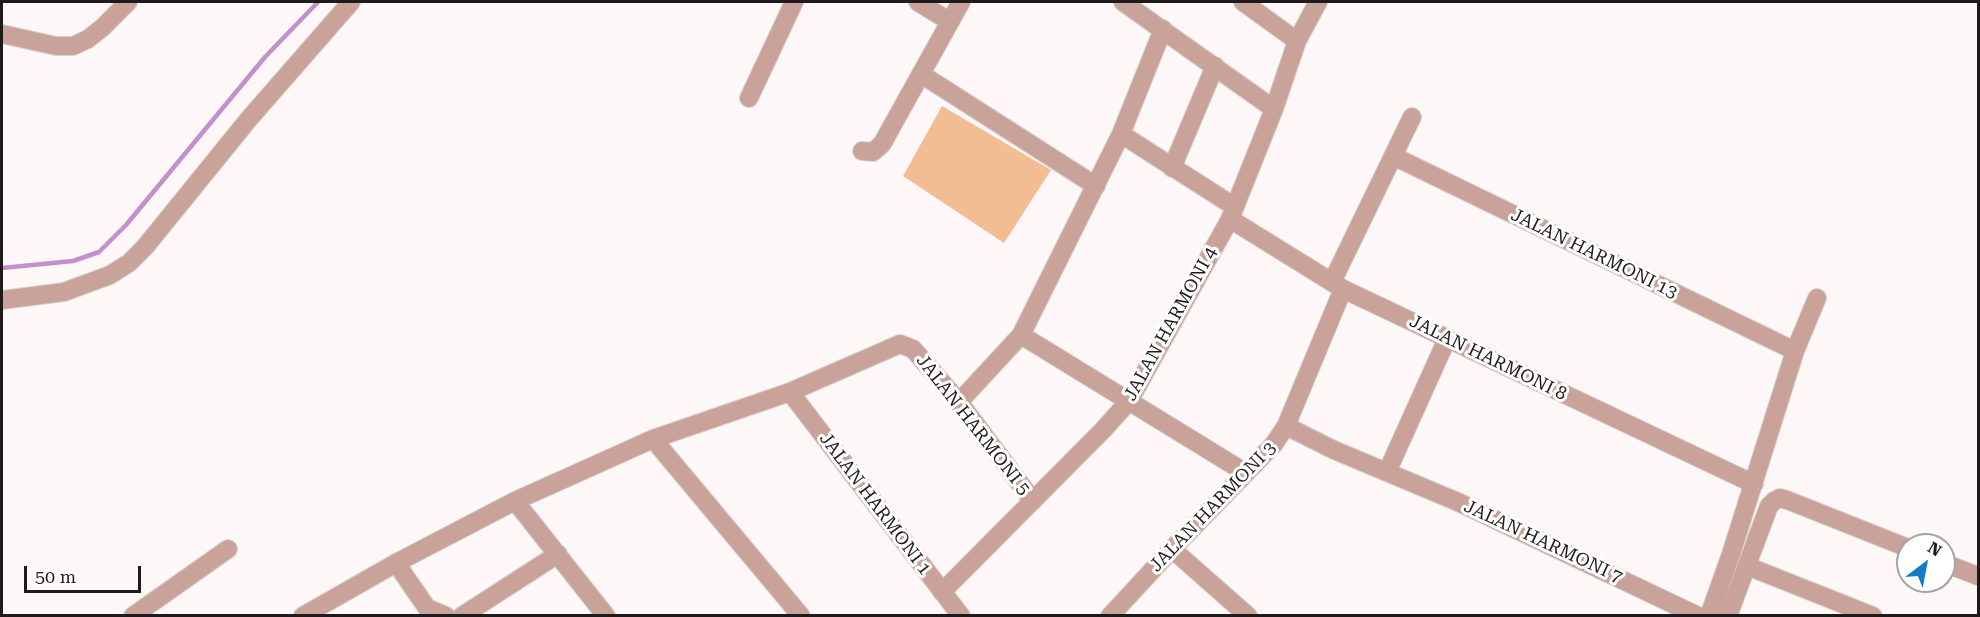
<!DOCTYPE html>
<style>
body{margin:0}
#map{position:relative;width:1980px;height:617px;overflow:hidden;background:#fef7f7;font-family:"Roboto Serif",serif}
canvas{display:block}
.frame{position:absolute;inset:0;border:3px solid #1f1a1b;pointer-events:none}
.north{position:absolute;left:1896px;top:533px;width:60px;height:60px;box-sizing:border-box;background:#fff;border:2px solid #a5a3a4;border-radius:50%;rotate:32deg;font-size:16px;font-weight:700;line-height:24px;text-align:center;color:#1f1a1b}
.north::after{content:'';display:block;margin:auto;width:21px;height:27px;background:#147cc7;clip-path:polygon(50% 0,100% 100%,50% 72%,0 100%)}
.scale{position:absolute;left:24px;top:566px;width:117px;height:27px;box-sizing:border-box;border:3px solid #1f1a1b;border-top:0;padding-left:8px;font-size:18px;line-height:21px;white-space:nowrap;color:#1f1a1b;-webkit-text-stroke:4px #fff;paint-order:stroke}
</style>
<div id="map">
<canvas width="1980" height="617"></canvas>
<div class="frame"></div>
<div class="north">N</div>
<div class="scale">50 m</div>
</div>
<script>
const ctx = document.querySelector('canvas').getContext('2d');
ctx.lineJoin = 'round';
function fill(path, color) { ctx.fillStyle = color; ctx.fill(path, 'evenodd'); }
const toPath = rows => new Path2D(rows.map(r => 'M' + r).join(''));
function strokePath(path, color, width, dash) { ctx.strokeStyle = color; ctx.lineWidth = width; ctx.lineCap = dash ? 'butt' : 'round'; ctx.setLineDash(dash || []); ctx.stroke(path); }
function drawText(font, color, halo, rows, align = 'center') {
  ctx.font = font + ' "Roboto Serif",serif'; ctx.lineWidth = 6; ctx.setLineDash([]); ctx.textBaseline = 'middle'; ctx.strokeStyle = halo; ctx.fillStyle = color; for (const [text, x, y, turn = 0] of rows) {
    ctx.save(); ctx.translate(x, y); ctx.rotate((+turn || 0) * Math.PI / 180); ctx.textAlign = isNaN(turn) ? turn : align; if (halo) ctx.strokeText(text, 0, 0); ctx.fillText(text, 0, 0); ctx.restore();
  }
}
fill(toPath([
 [942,106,1051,170,1004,243,903,176]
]), '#f2bd93');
strokePath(toPath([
 [2,268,73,261,99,252,126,225,265,57,318,2]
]), '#c48fcd', 4.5);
const minor = toPath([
 [918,2,949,21],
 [1123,2,1274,109],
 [1243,2,1297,41],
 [2,34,56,46,73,46,88,39,102,28,128,2],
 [921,74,1096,186],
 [749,98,794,2],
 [1121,134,1235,207],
 [862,151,873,152,882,144,961,2],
 [1393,156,1795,351],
 [1172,168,1215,66],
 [1230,219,1343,289,1754,484],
 [1332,282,1412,117],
 [2,300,64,292,110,275,129,263,145,247,248,120,351,2],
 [1021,335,1246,473],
 [790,392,961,616],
 [959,402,1021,335,1121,134,1163,29],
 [1286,426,1334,450,1458,502,1698,616],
 [653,439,801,616],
 [1387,472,1447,339],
 [515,501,606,616],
 [1172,549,1248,616],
 [396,563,427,608,446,616],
 [1944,563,1978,576],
 [1747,566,1873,616],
 [942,592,1103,430,1129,401,1230,219,1274,109,1297,41,1318,2],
 [133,616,228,549],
 [303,616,396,563,515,501,653,439,790,392,900,344,913,349,959,402,1033,501],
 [462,616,558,554],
 [1110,616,1172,549,1274,444,1286,426,1343,289],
 [1709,616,1731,554,1795,351,1817,298],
 [1728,616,1769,506,1774,501,1780,498,1787,500,1908,548]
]);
strokePath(minor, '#dad4d4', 20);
strokePath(minor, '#c9a399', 18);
drawText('18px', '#1f1a1b', '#fff', [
 ["JALAN HARMONI 13",1594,254,26],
 ["JALAN HARMONI 4",1171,324,-61],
 ["JALAN HARMONI 8",1488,358,26],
 ["JALAN HARMONI 5",973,425,52],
 ["JALAN HARMONI 1",875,504,53],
 ["JALAN HARMONI 3",1213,507,-46],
 ["JALAN HARMONI 7",1543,542,25]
]);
</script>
